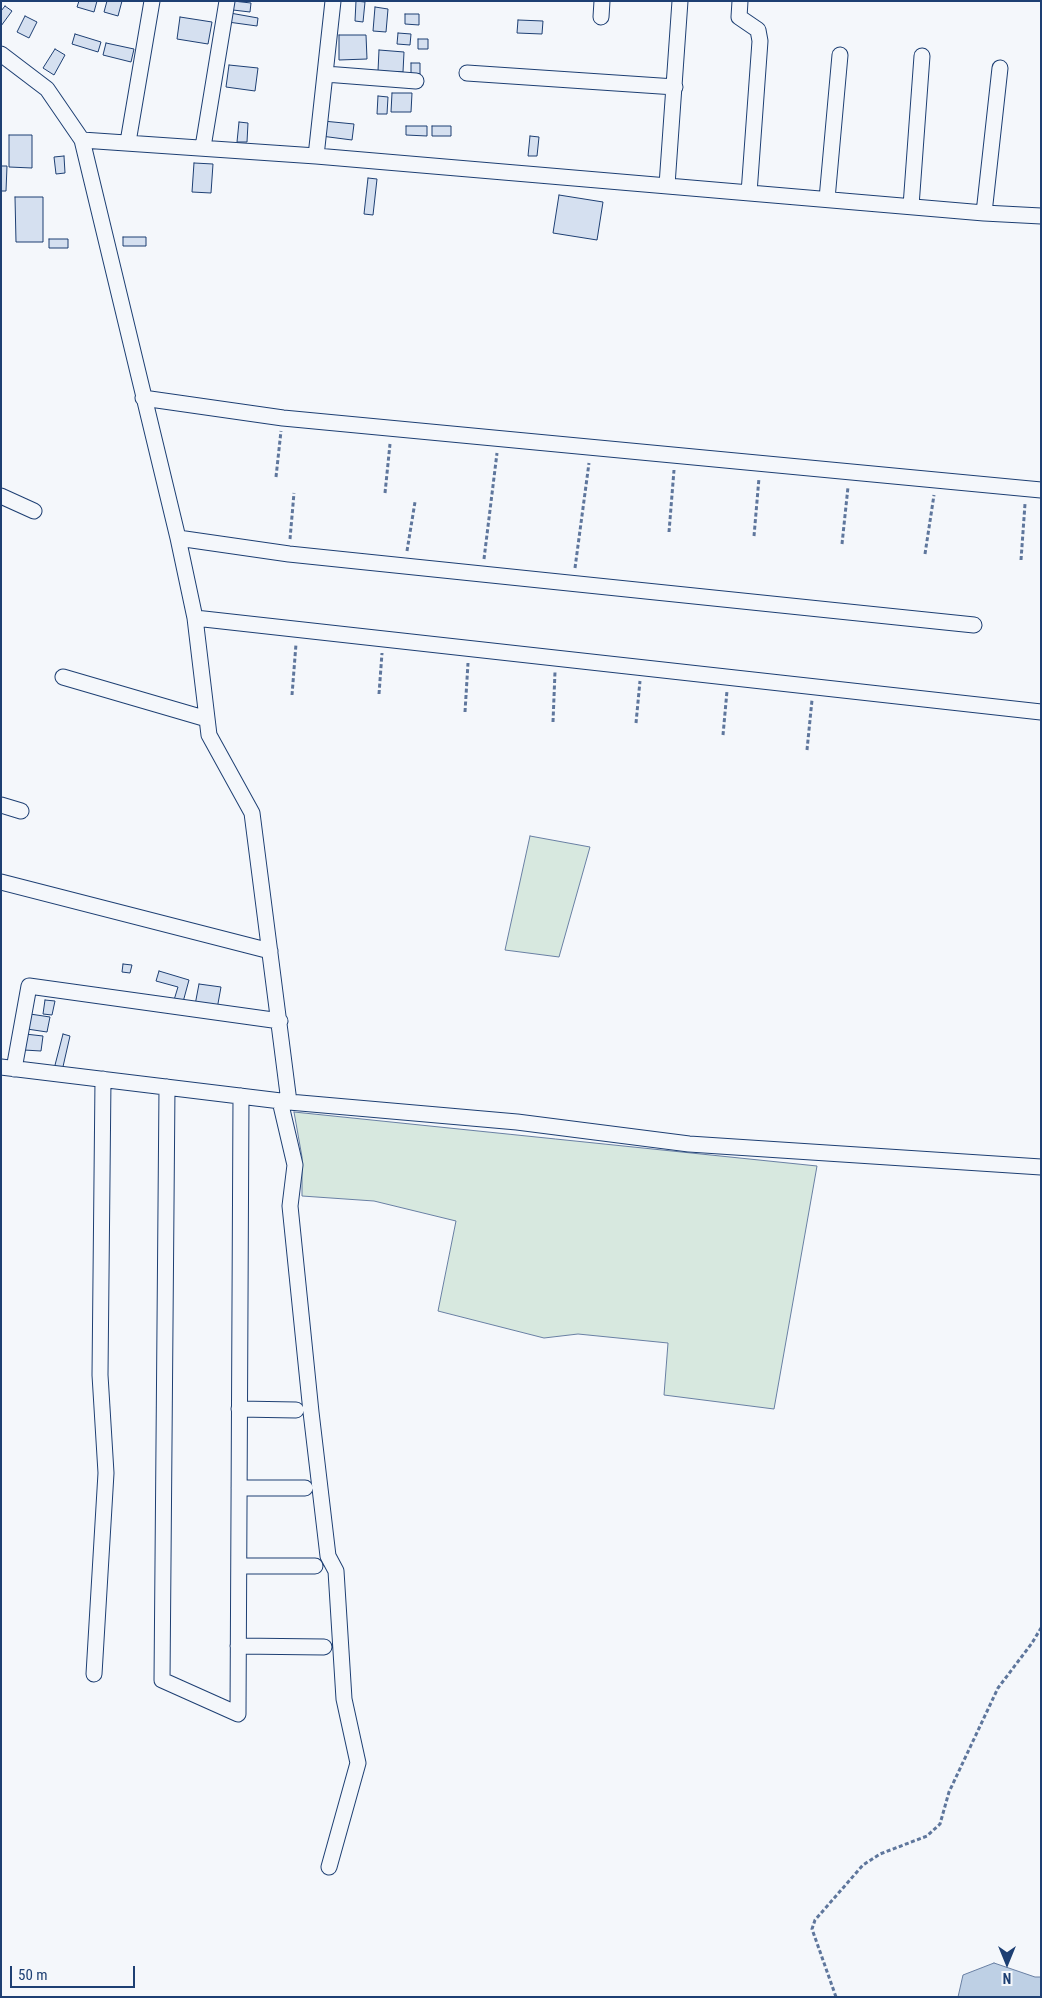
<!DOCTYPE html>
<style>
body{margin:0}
#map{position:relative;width:1042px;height:1998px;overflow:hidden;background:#f4f7fb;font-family:"Roboto Condensed",sans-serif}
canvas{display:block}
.frame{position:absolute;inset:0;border:2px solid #1d3f73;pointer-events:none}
.north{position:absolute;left:982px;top:1938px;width:50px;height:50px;-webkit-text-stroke:4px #f4f7fb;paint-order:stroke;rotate:180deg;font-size:14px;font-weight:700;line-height:20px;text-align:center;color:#1d3f73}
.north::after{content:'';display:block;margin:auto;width:18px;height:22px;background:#1d3f73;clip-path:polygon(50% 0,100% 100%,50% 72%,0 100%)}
.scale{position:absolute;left:10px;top:1966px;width:125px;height:22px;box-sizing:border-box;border:2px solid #1d3f73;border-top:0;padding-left:6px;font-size:15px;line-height:18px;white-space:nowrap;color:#1d3f73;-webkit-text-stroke:4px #f4f7fb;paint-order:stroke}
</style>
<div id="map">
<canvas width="1042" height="1998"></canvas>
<div class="frame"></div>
<div class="north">N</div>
<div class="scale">50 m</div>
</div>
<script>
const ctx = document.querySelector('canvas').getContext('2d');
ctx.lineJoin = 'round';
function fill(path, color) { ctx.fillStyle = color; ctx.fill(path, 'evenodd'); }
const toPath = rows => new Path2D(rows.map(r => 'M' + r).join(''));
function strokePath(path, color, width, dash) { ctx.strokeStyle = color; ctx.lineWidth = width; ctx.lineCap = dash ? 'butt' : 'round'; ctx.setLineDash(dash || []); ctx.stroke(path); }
const green = toPath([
 [530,836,590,847,559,957,505,950,530,836],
 [294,1112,817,1166,774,1409,664,1395,668,1343,578,1334,544,1338,438,1311,456,1221,374,1201,302,1196,302,1157,294,1112]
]);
fill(green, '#d7e8df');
strokePath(green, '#687fa3', 1);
const water = toPath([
 [994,1963,1035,1977,1041,1977,1041,1997,958,1997,963,1975,994,1963]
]);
fill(water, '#bed0e5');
strokePath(water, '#687fa3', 1);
const building = toPath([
 [79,1,97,1,94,12,77,7,79,1],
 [107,1,122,1,118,16,104,12,107,1],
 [233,1,251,3,250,12,233,10,233,1],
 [356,1,365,2,363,22,355,21,356,1],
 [5,6,12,11,1,26,1,11,5,6],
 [375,7,388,9,386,32,373,31,375,7],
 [230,13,258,18,257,26,228,22,230,13],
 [405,14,419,14,419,25,405,24,405,14],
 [25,16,37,22,29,38,17,32,25,16],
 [180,17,212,22,208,44,177,39,180,17],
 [518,20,543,21,542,34,517,33,518,20],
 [398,33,411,34,410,45,397,44,398,33],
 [75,34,101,42,98,52,72,44,75,34],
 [339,35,366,35,367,59,339,60,339,35],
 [418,39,428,39,428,49,418,49,418,39],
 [106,43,134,49,131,62,103,55,106,43],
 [55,49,65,55,54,75,43,68,55,49],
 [379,50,404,52,403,72,378,71,379,50],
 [411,63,420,63,420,74,411,74,411,63],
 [229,65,258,68,255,91,226,87,229,65],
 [392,93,412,93,411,112,391,112,392,93],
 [378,96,388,97,387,114,377,114,378,96],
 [323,121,354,124,352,140,321,136,323,121],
 [239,122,248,123,247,142,237,142,239,122],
 [406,126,427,126,427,136,406,135,406,126],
 [432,126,451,126,451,136,432,136,432,126],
 [9,135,32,135,32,168,9,167,9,135],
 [530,136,539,137,537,156,528,156,530,136],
 [64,156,65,173,56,174,54,157,64,156],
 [194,163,213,164,211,193,192,192,194,163],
 [1,166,7,166,6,191,1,191,1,166],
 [368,178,377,179,373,215,364,214,368,178],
 [559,195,603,202,597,240,553,233,559,195],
 [15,197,43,197,43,242,16,242,15,197],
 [123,237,146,237,146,246,123,246,123,237],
 [49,239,68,239,68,248,49,248,49,239],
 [123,964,132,965,130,973,122,972,123,964],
 [159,971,189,980,183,1002,174,1000,178,987,156,981,159,971],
 [199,984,221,987,217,1009,195,1005,199,984],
 [45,1000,55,1001,52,1015,43,1014,45,1000],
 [30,1014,50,1017,47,1032,27,1029,30,1014],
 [25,1034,43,1036,41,1051,24,1050,25,1034],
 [63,1034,70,1036,62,1071,54,1069,63,1034]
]);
fill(building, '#d5e0f0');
strokePath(building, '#1d3f73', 1);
const street = toPath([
 [740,1,739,17,758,30,760,41,749,193],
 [601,17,602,1],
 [1,54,47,89,82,140,178,538,195,618,209,735,252,813,289,1102],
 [467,73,675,87],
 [325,74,416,81],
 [82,140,316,156,984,213,1041,216],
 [128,142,152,1],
 [203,147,227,1],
 [316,156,333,1],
 [667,185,680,1],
 [827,199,840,55],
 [911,206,922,56],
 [984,213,1000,68],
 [143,398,283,418,1041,490],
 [1,496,34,511],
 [178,538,289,554,974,625],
 [195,618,1041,712],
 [63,677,207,719],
 [1,805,21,811],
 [1,882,270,951],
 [1,1067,289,1102,517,1122,689,1144,1041,1167],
 [14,1069,29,986,280,1021],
 [167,1087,162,1680,238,1714,241,1096],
 [280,1101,295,1165,290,1206,311,1412,328,1556,336,1571,344,1699,358,1763,329,1867],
 [239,1409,296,1410],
 [239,1488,305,1488],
 [239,1566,315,1566],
 [238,1646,324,1647],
 [94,1674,106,1473,100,1375,103,1079]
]);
strokePath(street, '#1d3f73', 17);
strokePath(toPath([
 [276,477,281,431],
 [385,493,390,444],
 [669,532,674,470],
 [754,536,759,478],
 [290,539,294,493],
 [842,544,848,487],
 [407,551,415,502],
 [925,554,934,495],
 [484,559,497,453],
 [1021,560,1025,504],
 [575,568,589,463],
 [379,694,382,653],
 [292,695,296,644],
 [465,712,468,663],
 [553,722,555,672],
 [636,723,640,681],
 [723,735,727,691],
 [807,750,812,700],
 [836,1997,812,1929,815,1920,863,1865,880,1854,927,1836,940,1824,949,1792,998,1688,1032,1643,1041,1628]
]), '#5e769c', 3, [4, 2.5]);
strokePath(street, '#f4f7fb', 15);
</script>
